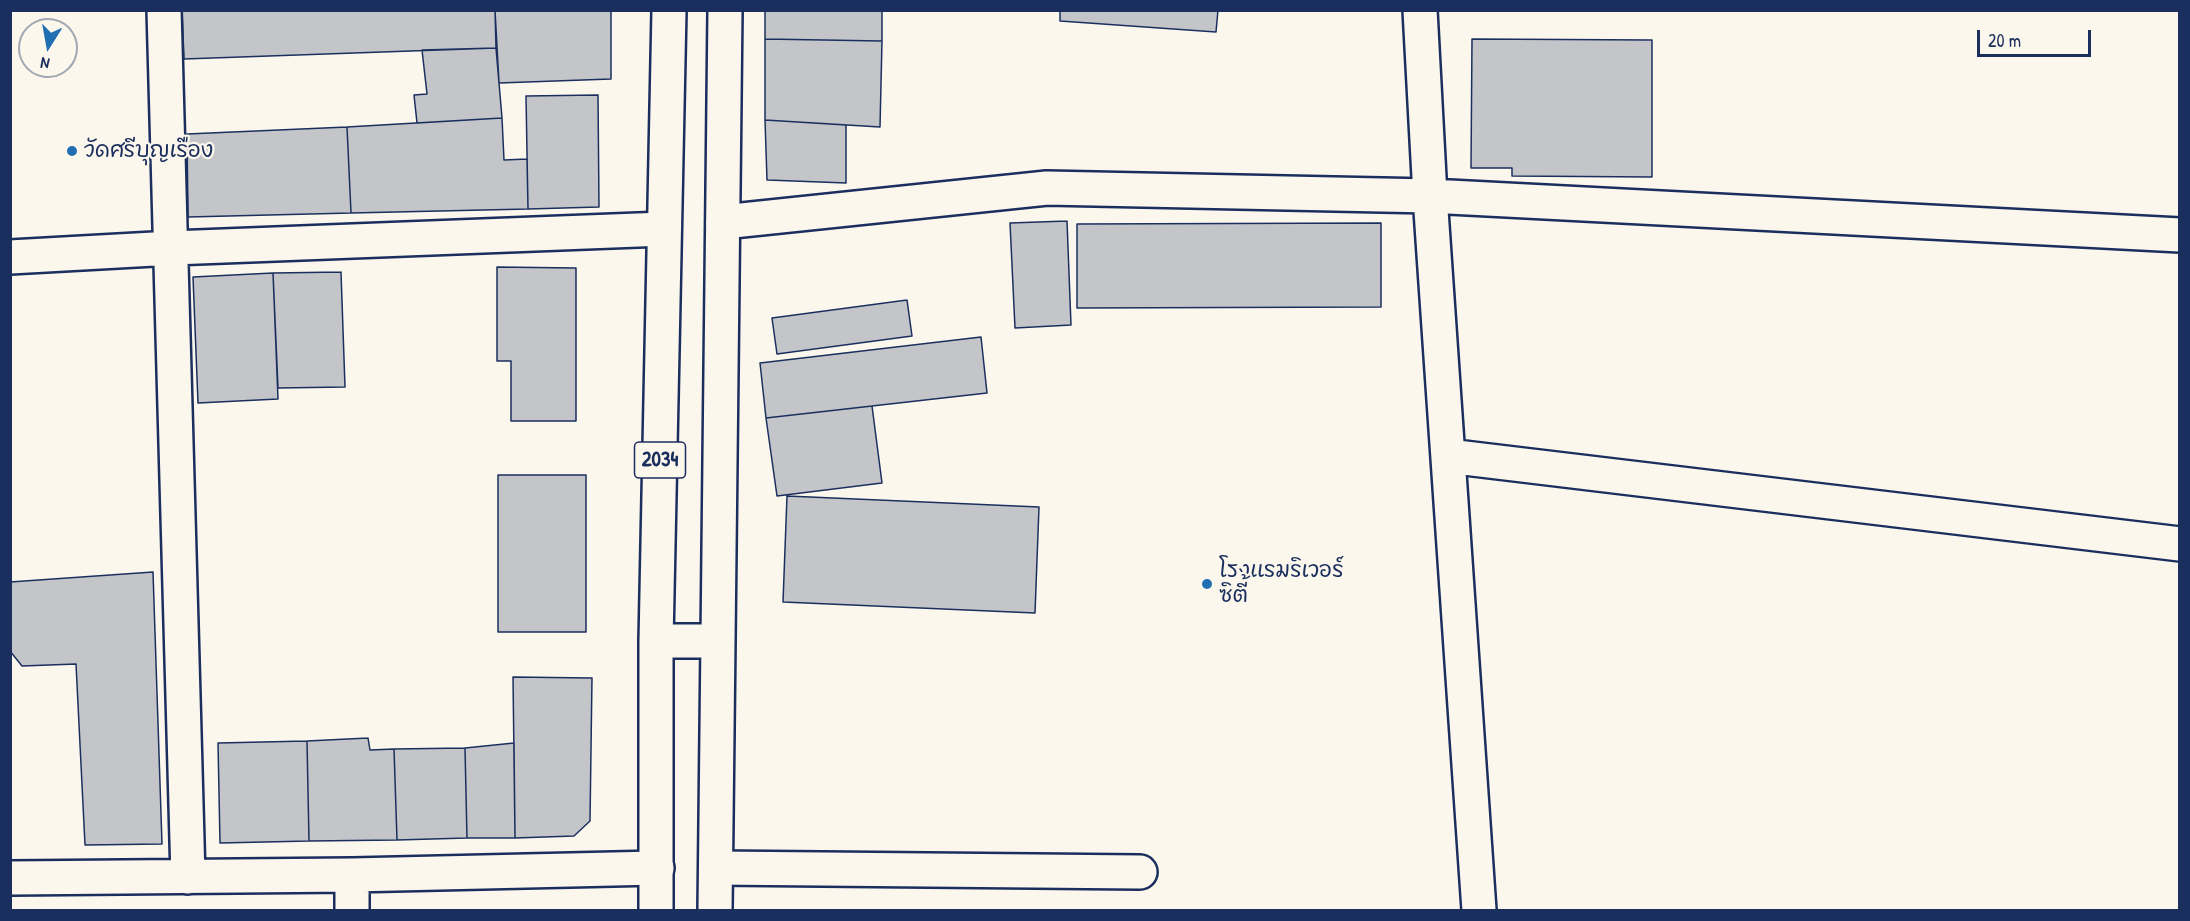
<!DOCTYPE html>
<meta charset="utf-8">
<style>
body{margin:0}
#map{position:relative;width:2190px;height:921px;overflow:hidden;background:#fbf7ec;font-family:"Patrick Hand",sans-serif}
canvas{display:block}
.frame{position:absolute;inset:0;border:12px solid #1b2f5e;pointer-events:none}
.north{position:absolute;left:18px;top:18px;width:60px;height:60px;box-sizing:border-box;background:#fbf7ec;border:2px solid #a1a7b3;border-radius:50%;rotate:191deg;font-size:16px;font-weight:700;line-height:24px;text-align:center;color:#1b2f5e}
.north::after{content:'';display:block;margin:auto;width:21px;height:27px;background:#1f6fb2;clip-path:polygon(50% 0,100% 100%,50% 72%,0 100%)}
.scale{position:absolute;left:1977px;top:30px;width:114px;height:27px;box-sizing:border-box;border:3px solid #1b2f5e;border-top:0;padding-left:8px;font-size:18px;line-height:21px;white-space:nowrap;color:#1b2f5e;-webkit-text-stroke:4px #fbf7ec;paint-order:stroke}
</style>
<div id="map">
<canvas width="2190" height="921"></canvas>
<div class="frame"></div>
<div class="north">N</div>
<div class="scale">20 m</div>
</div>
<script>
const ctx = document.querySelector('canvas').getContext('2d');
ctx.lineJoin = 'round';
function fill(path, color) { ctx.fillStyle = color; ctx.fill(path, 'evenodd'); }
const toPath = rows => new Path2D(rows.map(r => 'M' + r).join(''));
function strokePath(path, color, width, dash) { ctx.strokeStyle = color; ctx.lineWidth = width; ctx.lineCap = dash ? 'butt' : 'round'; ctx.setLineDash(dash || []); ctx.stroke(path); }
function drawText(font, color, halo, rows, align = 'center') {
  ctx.font = font + ' "Patrick Hand","Playpen Sans Thai",sans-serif'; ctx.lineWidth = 4.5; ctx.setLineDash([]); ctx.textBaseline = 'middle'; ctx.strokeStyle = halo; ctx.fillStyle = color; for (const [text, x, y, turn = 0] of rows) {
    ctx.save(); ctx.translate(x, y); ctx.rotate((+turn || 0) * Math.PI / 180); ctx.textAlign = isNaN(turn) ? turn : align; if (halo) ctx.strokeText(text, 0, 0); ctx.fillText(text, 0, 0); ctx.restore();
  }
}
const building = toPath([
 [182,10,495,10,496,48,184,59,182,10],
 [495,10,611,10,611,79,499,83,495,10],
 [765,10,882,10,882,41,765,39,765,10],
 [1060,10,1218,10,1216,32,1060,21,1060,10],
 [765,39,882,41,880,127,765,120,765,39],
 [1472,39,1652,40,1652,177,1512,176,1512,168,1471,168,1472,39],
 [496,48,502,118,417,123,414,95,427,94,422,50,496,48],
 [598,95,599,207,528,209,526,96,598,95],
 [502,118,504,160,527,159,528,209,351,213,347,127,502,118],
 [765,120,846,125,846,183,767,180,765,120],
 [347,127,351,213,188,217,187,134,347,127],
 [1067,221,1071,325,1015,328,1010,223,1067,221],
 [1381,223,1381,307,1077,308,1077,224,1381,223],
 [497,267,576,268,576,421,511,421,511,361,497,361,497,267],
 [341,272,345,387,278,388,273,273,341,272],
 [273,273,278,399,198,403,193,277,273,273],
 [907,300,912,336,777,354,772,318,907,300],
 [981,337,987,393,766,418,760,363,981,337],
 [872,406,882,483,777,496,766,418,872,406],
 [498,475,586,475,586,632,498,632,498,475],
 [787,496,1039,507,1035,613,783,602,787,496],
 [153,572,162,844,85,845,76,664,22,666,10,651,10,582,153,572],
 [513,677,592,678,590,821,574,836,515,838,513,677],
 [368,738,370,750,394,749,397,840,309,841,307,741,368,738],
 [307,741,309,841,220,843,218,743,307,741],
 [514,743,515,838,467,838,465,748,514,743],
 [465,748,467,838,397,840,394,749,465,748]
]);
fill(building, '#c3c5c9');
strokePath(building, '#1b2f5e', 1.5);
const street = toPath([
 [164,10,188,877],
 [1420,10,1430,196,1479,910],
 [723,222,1047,188,1430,196,2180,235],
 [10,257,172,248,664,229],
 [1448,456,2180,544],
 [716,868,1140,872],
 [352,875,352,910],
 [10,878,352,875,657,868]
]);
const primary = toPath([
 [656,641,717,641],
 [656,910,656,641,669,10],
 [715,910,725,10]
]);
strokePath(street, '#1b2f5e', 38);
strokePath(primary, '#1b2f5e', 38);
strokePath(street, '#fbf7ec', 33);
strokePath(primary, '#fbf7ec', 33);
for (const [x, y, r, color] of [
 [72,151,6,"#1f6fb2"],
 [1207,584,6,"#1f6fb2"]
]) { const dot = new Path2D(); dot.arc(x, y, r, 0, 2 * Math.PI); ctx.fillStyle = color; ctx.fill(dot); strokePath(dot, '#fbf7ec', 2); }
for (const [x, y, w] of [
 [660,460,51]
]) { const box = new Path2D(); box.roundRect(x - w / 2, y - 18, w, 36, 4.5); ctx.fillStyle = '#fbf7ec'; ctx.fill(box); strokePath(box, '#1b2f5e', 1.5); }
drawText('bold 21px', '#1b2f5e', null, [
 ["2034",660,460]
]);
drawText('22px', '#1b2f5e', '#fbf7ec', [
 ["วัดศรีบุญเรือง",84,151],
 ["โรงแรมริเวอร์",1219,571],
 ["ซิตี้",1219,596]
], 'left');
</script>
